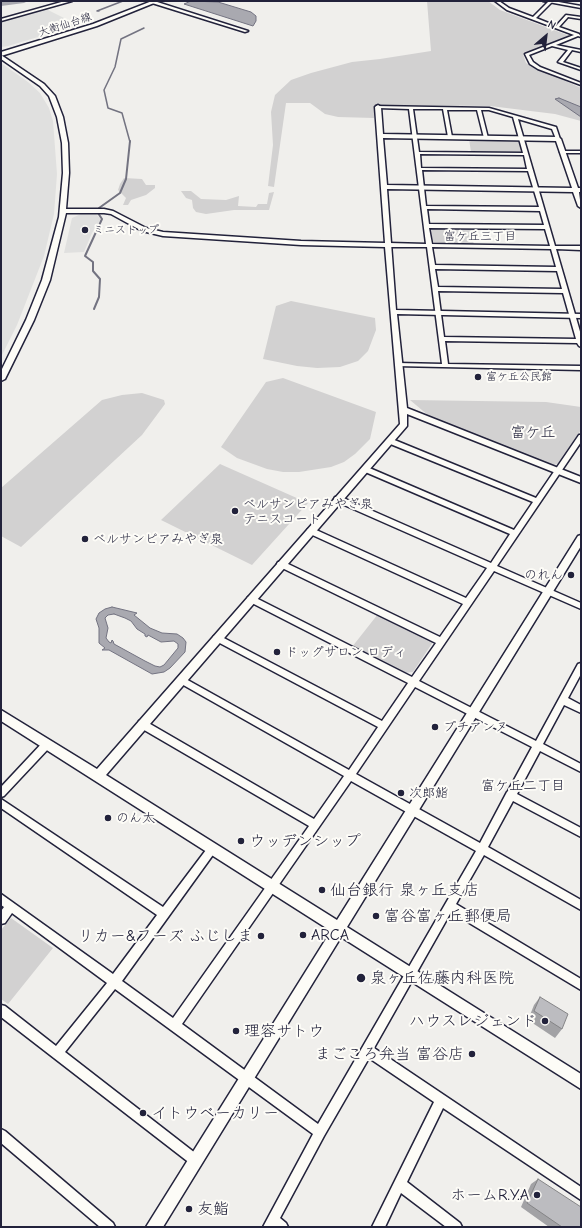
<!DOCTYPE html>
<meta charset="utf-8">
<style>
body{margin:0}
#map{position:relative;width:582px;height:1228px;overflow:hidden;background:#f0efec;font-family:"Comic Neue",sans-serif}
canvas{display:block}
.frame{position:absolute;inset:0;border:2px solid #22223b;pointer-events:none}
.north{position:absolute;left:526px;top:16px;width:40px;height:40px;-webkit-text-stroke:3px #fdfcf7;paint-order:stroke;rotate:28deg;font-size:11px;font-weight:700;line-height:16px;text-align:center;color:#22223b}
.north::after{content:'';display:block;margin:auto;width:14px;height:18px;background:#22223b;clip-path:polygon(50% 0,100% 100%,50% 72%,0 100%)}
</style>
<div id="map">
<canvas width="582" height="1228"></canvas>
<div class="frame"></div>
<div class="north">N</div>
</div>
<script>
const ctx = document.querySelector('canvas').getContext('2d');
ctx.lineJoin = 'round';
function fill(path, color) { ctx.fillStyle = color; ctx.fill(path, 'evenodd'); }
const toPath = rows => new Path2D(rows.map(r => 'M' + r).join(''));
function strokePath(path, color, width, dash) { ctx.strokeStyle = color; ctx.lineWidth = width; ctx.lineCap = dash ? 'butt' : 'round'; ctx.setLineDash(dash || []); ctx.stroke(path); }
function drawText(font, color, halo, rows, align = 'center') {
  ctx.font = font + ' "Comic Neue","Klee One",sans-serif'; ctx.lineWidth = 4; ctx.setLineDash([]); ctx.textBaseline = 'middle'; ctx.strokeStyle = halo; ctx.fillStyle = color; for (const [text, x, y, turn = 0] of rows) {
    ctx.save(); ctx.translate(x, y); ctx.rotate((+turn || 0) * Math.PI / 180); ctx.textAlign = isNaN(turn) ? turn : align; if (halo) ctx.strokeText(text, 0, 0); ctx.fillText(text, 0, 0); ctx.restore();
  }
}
fill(toPath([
 [46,9,78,25,8,46,1,47,1,21],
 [1,63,28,82,40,93,49,108,53,121,57,174,54,214,44,256,17,325,1,357],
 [83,213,96,214,101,219,92,233,84,252,64,253,72,218]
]), '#e0e0df');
fill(toPath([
 [427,1,488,1,500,10,570,36,523,54,526,63,581,88,581,121,555,114,490,106,374,105,374,118,338,117,325,114,310,103,286,103,274,187,268,186,273,145,271,112,275,95,291,80,311,73,352,62,380,59,431,51],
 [469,139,517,140,519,141,522,152,471,152],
 [124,178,142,179,146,185,155,185,155,188,146,195,131,200,128,205,123,205,126,198,118,190,120,184],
 [181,191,191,191,201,199,226,200,239,196,238,206,256,207,258,204,267,204,269,193,274,192,269,210,234,210,206,214,196,212,193,208,192,200,186,198],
 [433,227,470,228,474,245,434,244,430,229],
 [291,301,375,318,376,330,368,351,358,361,340,367,317,368,297,366,263,359,276,306],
 [283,378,376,412,370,439,355,454,344,462,331,467,299,472,283,472,267,469,237,458,221,447,266,382],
 [142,393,164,400,165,404,142,435,21,547,1,536,1,488,102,400,122,395],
 [410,400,546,402,581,407,581,430,558,464,553,465,429,416],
 [220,464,308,503,252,565,161,520],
 [378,614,433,642,413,672,404,673,352,647],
 [11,918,53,948,8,1004,1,999,1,930]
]), '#d2d1d1');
const water = toPath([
 [191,1,218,2,251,12,256,16,256,21,253,26,184,4,191,1],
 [559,98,581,107,581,117,555,99,559,98],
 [112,607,137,613,134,615,150,628,162,633,177,634,183,638,186,642,185,652,170,668,164,672,152,674,109,650,102,650,105,648,99,643,99,628,96,619,99,613,105,609,112,607],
 [114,614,125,618,131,621,137,629,145,634,145,636,147,637,148,635,161,642,174,641,178,644,178,648,164,665,160,667,155,666,145,661,114,644,113,641,112,640,111,643,109,642,106,638,108,628,105,618,108,615,114,614]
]);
fill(water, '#a9a9b0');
strokePath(water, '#737381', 1);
strokePath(toPath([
 [99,11,97,11,123,1],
 [130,142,122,113,108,108,104,90,115,67,121,39,144,28]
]), '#737381', 1.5);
strokePath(toPath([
 [99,208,120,193,126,179,130,141],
 [94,309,99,297,100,279,93,271,93,262,85,256,102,219,98,213]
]), '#737381', 2);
fill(toPath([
 [28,1,24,3,1,6,1,2,28,1]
]), '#a9a9b0');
const minor = toPath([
 [152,1,154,1,248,31,245,32,152,3,152,1],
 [495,1,499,1,509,8,533,17,549,1,553,1,536,18,556,26,566,15,581,17,581,19,568,17,559,27,579,34,581,37,578,36,556,45,581,50,581,52,572,50,563,62,581,68,581,70,558,62,568,50,552,46,529,55,533,62,540,67,581,83,581,85,538,69,530,64,525,54,574,35,507,10,495,1],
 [376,106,489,108,556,127,560,139,558,140,556,139,552,129,518,119,555,246,581,246,581,250,556,249,581,335,581,347,579,346,577,343,445,341,448,364,581,366,581,370,396,366,396,364,398,363,442,364,427,247,389,247,386,245,389,243,426,244,409,109,378,108,376,107,376,106],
 [413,109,443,109,448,137,450,138,452,137,447,110,477,110,484,138,486,139,488,138,481,110,489,110,513,117,523,153,419,152,413,109],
 [420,154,524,155,527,169,421,168,420,154],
 [422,170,528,171,539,207,426,206,422,170],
 [427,209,540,211,544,225,429,224,427,209],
 [429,228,545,229,550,246,432,244,429,228],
 [432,247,551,249,556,267,435,265,432,247],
 [435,269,557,271,562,289,438,287,435,269],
 [438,291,563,293,576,339,444,337,438,291],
 [560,151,581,151,581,153,562,153,560,152,560,151],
 [579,435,581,435,581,442,497,566,581,603,581,609,494,571,419,681,536,741,578,664,581,663,581,674,568,698,581,705,581,713,564,705,543,744,581,764,581,772,540,751,517,794,581,828,581,837,513,801,488,847,581,900,581,910,484,855,456,904,581,979,581,990,451,912,374,1048,581,1187,581,1200,443,1108,407,1182,460,1223,462,1227,446,1227,401,1193,385,1227,372,1227,434,1102,369,1058,324,1136,280,1218,286,1223,288,1227,263,1227,313,1134,115,989,65,1052,199,1156,201,1160,199,1164,195,1166,191,1164,1,1017,1,1005,5,1006,56,1046,107,983,12,913,5,923,1,924,1,911,4,907,1,905,1,894,113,974,157,915,1,808,1,799,163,907,209,846,212,844,215,846,217,849,215,852,122,981,173,1018,309,826,139,727,138,724,139,721,142,720,145,721,314,819,344,776,178,682,177,680,178,678,181,677,184,678,349,770,378,727,214,640,213,638,214,636,220,636,382,721,408,683,248,601,247,599,248,597,254,597,412,677,436,643,278,566,277,564,278,562,284,562,440,637,463,604,308,533,307,531,308,529,314,529,466,598,487,568,335,501,334,499,335,497,341,497,491,563,510,534,363,471,362,469,363,467,367,467,514,530,533,502,388,443,388,439,392,439,536,498,579,435],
 [415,687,532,747,508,791,507,792,480,843,356,774,415,687],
 [351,781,476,851,318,1124,182,1024,351,781],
 [47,740,50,741,51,744,50,747,4,796,1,797,1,787,44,741,47,740],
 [1,1129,5,1131,113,1223,115,1227,100,1227,1,1143,1,1129]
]);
const tertiary = toPath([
 [65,1,72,1,1,21,1,19,65,1],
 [543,1,553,1,581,6,581,8,543,1],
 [1,55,44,84,55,96,63,117,68,143,69,173,66,209,104,209,113,211,146,228,163,232,301,241,385,243,375,107,378,105,381,107,383,134,558,137,561,139,578,188,581,188,581,192,579,192,581,208,578,206,573,192,387,189,396,310,581,314,581,318,397,314,407,408,581,477,581,483,407,414,407,426,106,775,337,920,578,536,581,535,581,546,347,927,581,1074,581,1089,341,937,163,1227,146,1227,331,931,1,721,1,710,97,769,400,424,385,247,301,245,163,236,142,231,111,214,104,213,66,213,50,280,34,320,5,379,1,381,1,371,26,320,42,280,59,217,63,173,62,143,57,117,49,96,40,86,1,59,1,55],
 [383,138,556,141,572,188,387,185,383,138]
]);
const secondary = toPath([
 [152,1,159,1,97,26,1,56,1,52,93,24,152,1]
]);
strokePath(minor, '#22223b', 3);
strokePath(tertiary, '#22223b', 3);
strokePath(secondary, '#22223b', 3);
fill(minor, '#fdfcf7');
fill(tertiary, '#fdfcf7');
fill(secondary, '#fdfcf7');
fill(toPath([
 [540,997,562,1029,555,1038,528,1020,534,1005],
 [538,1179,581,1227,549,1227,521,1207,531,1184]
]), '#a2a2a5');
const building = toPath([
 [540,997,568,1014,562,1029,534,1011,540,997],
 [538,1179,581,1207,581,1227,562,1227,527,1203,538,1179]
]);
fill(building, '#bcbcc0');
strokePath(building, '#848486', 1);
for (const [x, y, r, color] of [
 [85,230,4,"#22223b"],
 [478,377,4,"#22223b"],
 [235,511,4,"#22223b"],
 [85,539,4,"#22223b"],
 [571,575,4,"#22223b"],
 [277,652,4,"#22223b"],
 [435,727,4,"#22223b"],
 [401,793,4,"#22223b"],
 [108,818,4,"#22223b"],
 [241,841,4,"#22223b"],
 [322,890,4,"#22223b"],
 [376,916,4,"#22223b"],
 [303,935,4,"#22223b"],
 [261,936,4,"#22223b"],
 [361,978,5,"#22223b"],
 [545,1021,4,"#22223b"],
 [236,1031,4,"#22223b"],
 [472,1054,4,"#22223b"],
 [143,1113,4,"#22223b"],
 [537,1195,4,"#22223b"],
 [189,1209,4,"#22223b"]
]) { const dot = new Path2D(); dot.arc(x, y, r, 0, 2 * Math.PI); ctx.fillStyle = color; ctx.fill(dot); strokePath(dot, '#fdfcf7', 1.5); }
drawText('11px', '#22223b', '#fdfcf7', [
 ["大衡仙台線",65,25,-18]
]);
drawText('11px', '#22223b', '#fdfcf7', [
 ["ミニストップ",93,230],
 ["富ケ丘公民館",486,377]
], 'left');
drawText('12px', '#22223b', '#fdfcf7', [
 ["富ケ丘三丁目",480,237]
]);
drawText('13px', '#22223b', '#fdfcf7', [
 ["ベルサンピアみやぎ泉",243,504],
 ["テニスコート",243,519],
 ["ベルサンピアみやぎ泉",93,539],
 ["のれん",563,575,"right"],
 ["ドッグサロン ロディ",285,652],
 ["プチアンヌ",443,727],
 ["次郎鮨",409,793],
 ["のん太",116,818]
], 'left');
drawText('14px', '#22223b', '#fdfcf7', [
 ["富ケ丘二丁目",523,786]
]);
drawText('15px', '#22223b', '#fdfcf7', [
 ["富ケ丘",533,433]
]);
drawText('16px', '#22223b', '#fdfcf7', [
 ["ウッデンシップ",249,841],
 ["仙台銀行 泉ヶ丘支店",330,890],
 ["富谷富ヶ丘郵便局",384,916],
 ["ARCA",311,935],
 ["リカー&フーズ ふじしま",253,936,"right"],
 ["泉ヶ丘佐藤内科医院",370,978],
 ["ハウスレジェンド",537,1021,"right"],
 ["理容サトウ",244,1031],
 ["まごころ弁当 富谷店",464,1054,"right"],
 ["イトウベーカリー",151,1113],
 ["ホームR.Y.A",529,1195,"right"],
 ["友鮨",197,1209]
], 'left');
</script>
